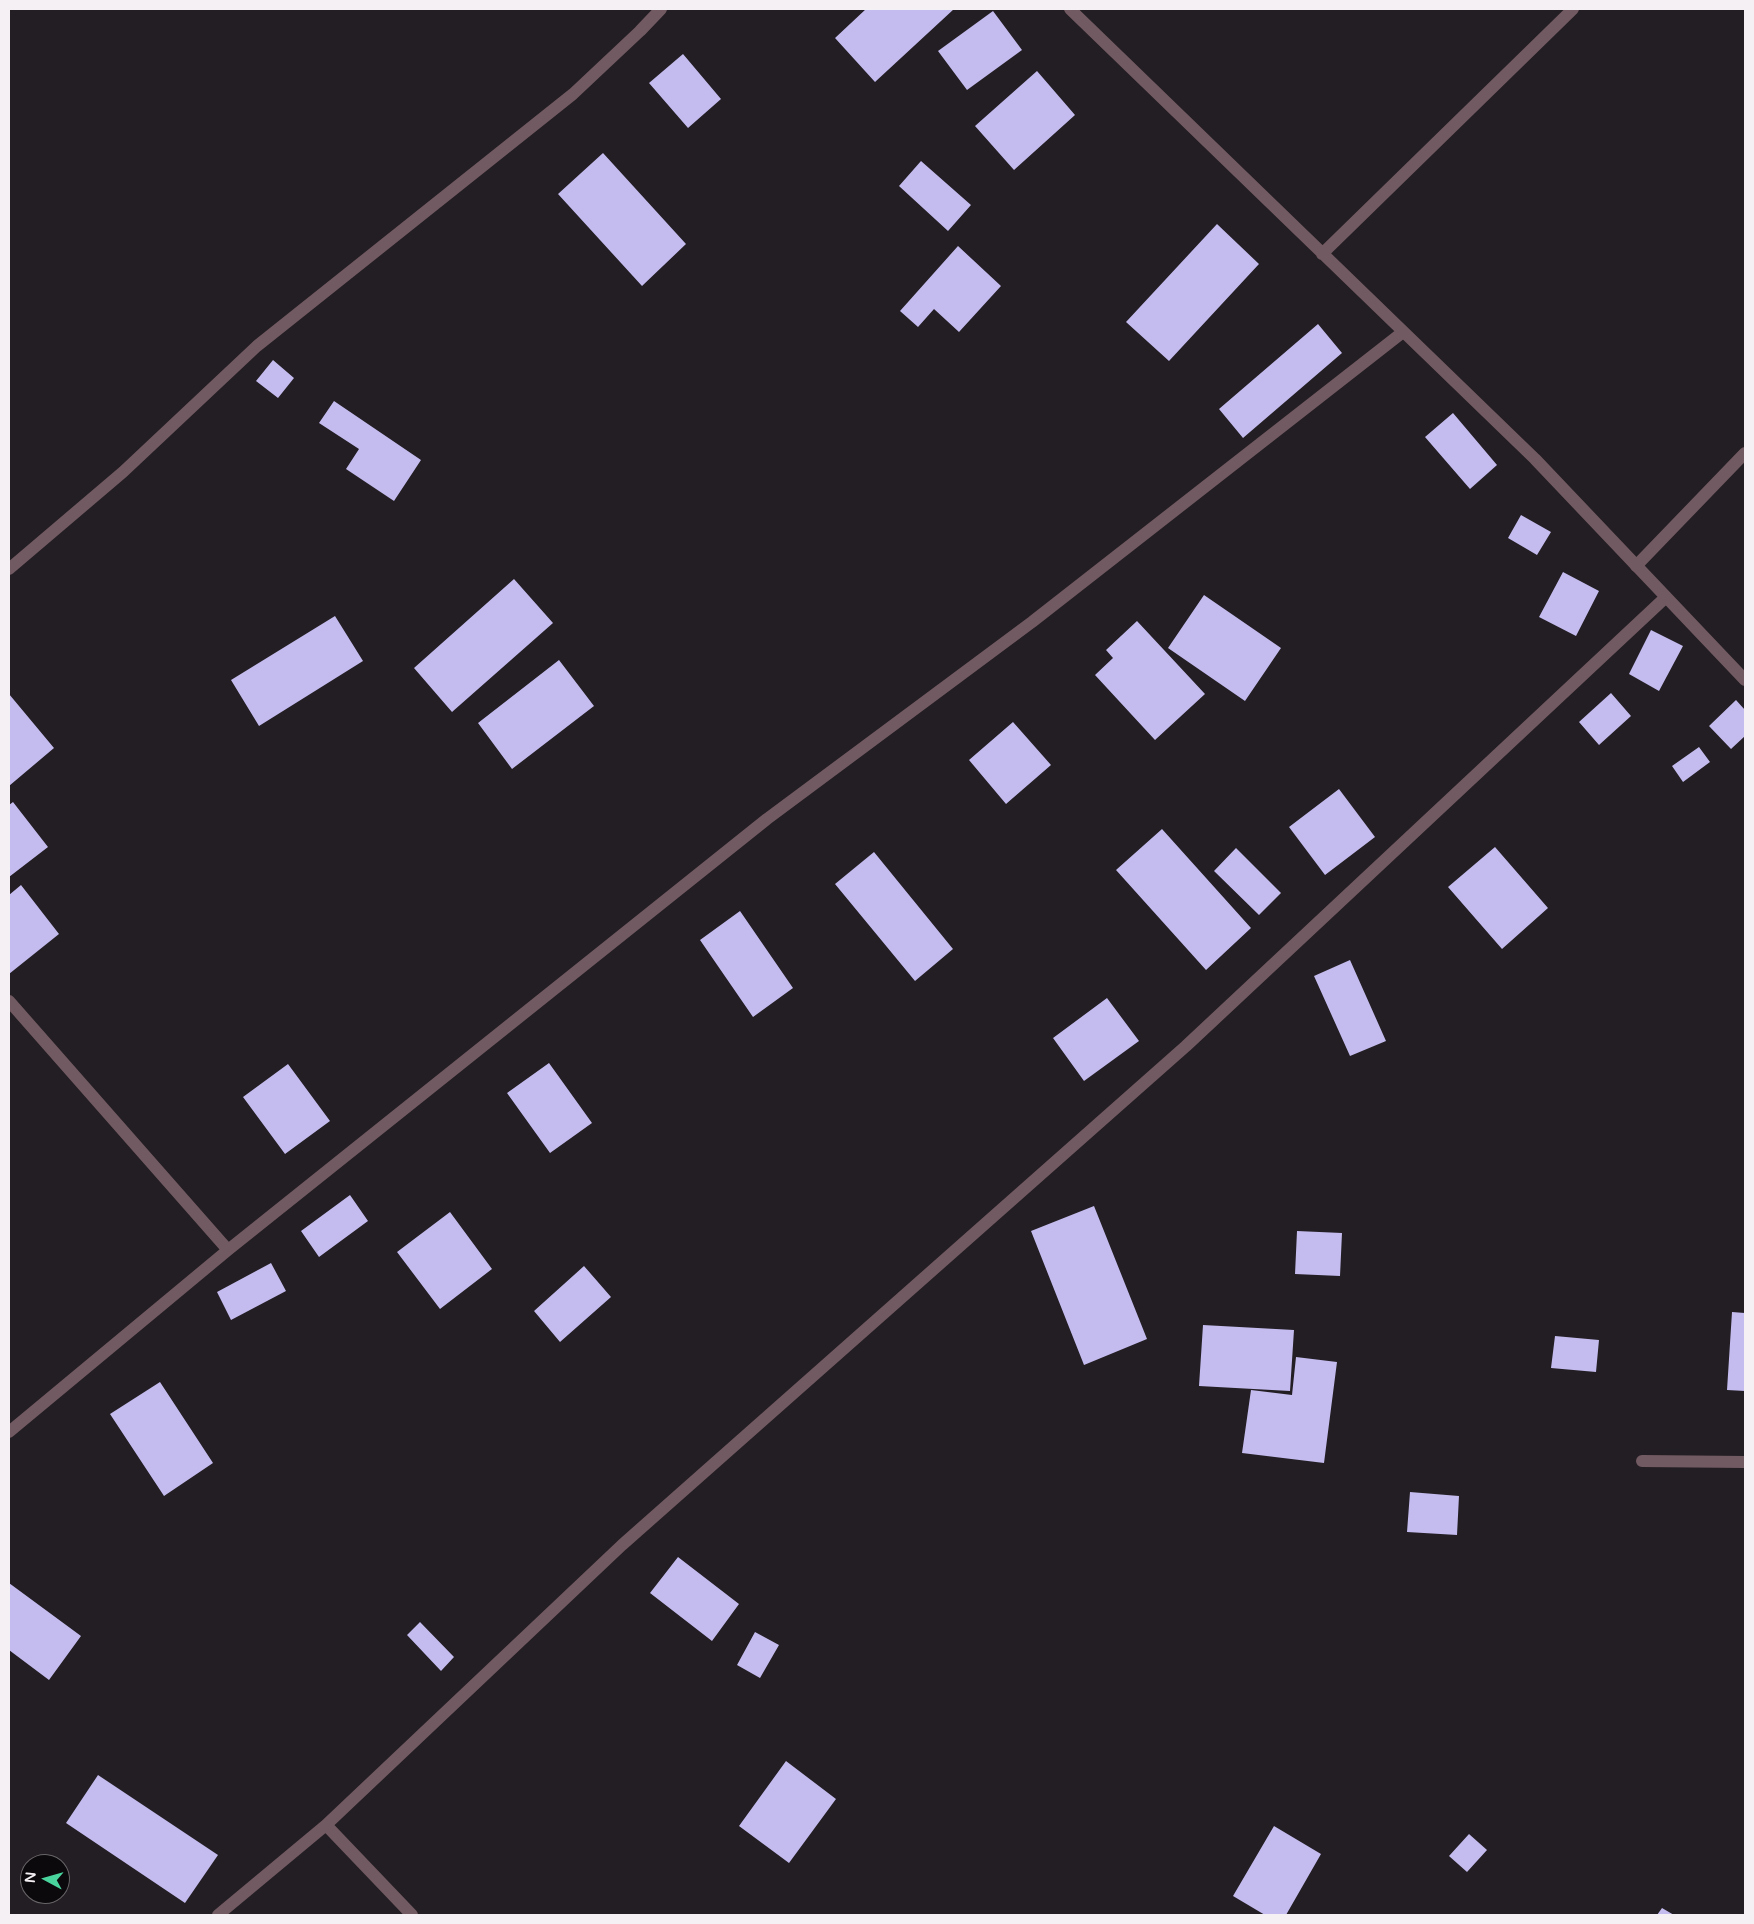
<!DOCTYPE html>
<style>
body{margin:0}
#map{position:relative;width:1754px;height:1924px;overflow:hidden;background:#231e23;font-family:"Varela Round",sans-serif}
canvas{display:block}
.frame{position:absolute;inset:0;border:10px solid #f4f0f4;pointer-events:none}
.north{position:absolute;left:20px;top:1854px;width:50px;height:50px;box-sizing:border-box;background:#0b090b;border:1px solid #686568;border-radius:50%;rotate:276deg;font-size:14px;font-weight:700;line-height:20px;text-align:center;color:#f4f0f4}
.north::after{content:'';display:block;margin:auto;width:18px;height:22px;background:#49d49d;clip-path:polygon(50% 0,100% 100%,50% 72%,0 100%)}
</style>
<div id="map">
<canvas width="1754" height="1924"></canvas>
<div class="frame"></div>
<div class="north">N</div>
</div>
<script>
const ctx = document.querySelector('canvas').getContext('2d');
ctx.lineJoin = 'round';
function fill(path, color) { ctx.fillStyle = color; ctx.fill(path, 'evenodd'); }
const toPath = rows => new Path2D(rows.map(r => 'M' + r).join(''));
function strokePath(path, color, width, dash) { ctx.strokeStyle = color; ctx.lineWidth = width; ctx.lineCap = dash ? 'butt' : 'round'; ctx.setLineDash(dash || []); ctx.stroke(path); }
fill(toPath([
 [866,9,954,9,875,82,835,38],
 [993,11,1022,50,967,90,938,51],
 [683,54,721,99,688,128,649,83],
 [1037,71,1075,115,1014,170,975,126],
 [603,153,686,244,642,286,558,194],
 [921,161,971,205,948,231,899,186],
 [1217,224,1259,264,1169,361,1126,322],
 [958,246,1001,286,959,332,934,309,918,327,900,311],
 [1318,324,1342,353,1243,438,1219,409],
 [273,360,294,378,278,398,256,381],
 [334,401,421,460,394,501,346,469,359,449,319,423],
 [1453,413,1497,465,1470,489,1425,437],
 [1521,515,1551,532,1537,555,1508,538],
 [1563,572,1599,591,1576,636,1539,617],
 [514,579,553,623,452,712,414,668],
 [1204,595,1281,648,1245,701,1168,648],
 [335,616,363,661,259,726,231,680],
 [1137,621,1205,694,1155,740,1095,675,1113,658,1106,650],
 [1651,630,1683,646,1659,691,1629,674],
 [559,660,594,706,512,769,478,723],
 [1611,693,1631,716,1599,745,1579,722],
 [9,694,54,748,9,786],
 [1736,700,1745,710,1745,736,1731,749,1709,726],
 [1013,722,1051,765,1006,804,969,760],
 [1699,747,1710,762,1683,782,1672,766],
 [1339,789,1375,837,1325,875,1289,827],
 [13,802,48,847,9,877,9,805],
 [1162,829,1251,928,1206,970,1116,870],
 [1495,847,1548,908,1502,949,1448,887],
 [1236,848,1281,893,1259,915,1214,871],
 [874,852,953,949,915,981,835,884],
 [21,885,59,934,9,974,9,895],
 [740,911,793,988,753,1017,700,940],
 [1350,960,1386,1041,1350,1056,1314,976],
 [1107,998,1139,1041,1084,1081,1053,1038],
 [549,1063,592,1123,550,1153,507,1093],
 [288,1064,330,1121,285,1154,243,1097],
 [350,1195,368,1221,319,1257,301,1231],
 [1094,1206,1147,1339,1084,1365,1031,1231],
 [450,1212,492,1269,440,1309,397,1252],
 [1297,1231,1342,1233,1340,1276,1295,1274],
 [271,1263,286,1291,231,1320,217,1292],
 [584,1266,611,1297,560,1342,534,1311],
 [1732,1312,1745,1313,1745,1391,1727,1390],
 [1203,1325,1294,1330,1290,1391,1199,1386],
 [1555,1336,1599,1340,1596,1372,1551,1368],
 [1296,1357,1337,1362,1324,1463,1242,1453,1251,1390,1292,1395],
 [160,1382,213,1463,164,1496,110,1414],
 [1410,1492,1459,1496,1457,1535,1407,1532],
 [678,1557,739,1604,712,1641,650,1593],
 [9,1583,81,1636,49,1680,9,1650],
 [420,1622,454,1657,441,1671,407,1635],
 [755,1632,779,1645,760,1678,737,1665],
 [786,1761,836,1799,789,1863,739,1826],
 [98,1775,218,1855,185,1903,66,1823],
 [1274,1826,1321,1854,1286,1915,1265,1915,1233,1896],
 [1469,1834,1487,1850,1467,1872,1449,1856],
 [1662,1908,1674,1915,1657,1915]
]), '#c4bbee');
strokePath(toPath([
 [1636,566,1745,453]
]), '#725a62', 12);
strokePath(toPath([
 [1070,9,1535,459,1745,680],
 [1322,254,1573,9],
 [9,569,123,472,257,346,573,94,640,31,661,9],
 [9,1001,228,1250],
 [9,1432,228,1250,767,819,1032,622,1403,332],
 [1642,1461,1745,1462],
 [326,1825,412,1915],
 [218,1915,326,1825,622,1545,1186,1046,1666,597]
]), '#725a62', 12);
</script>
